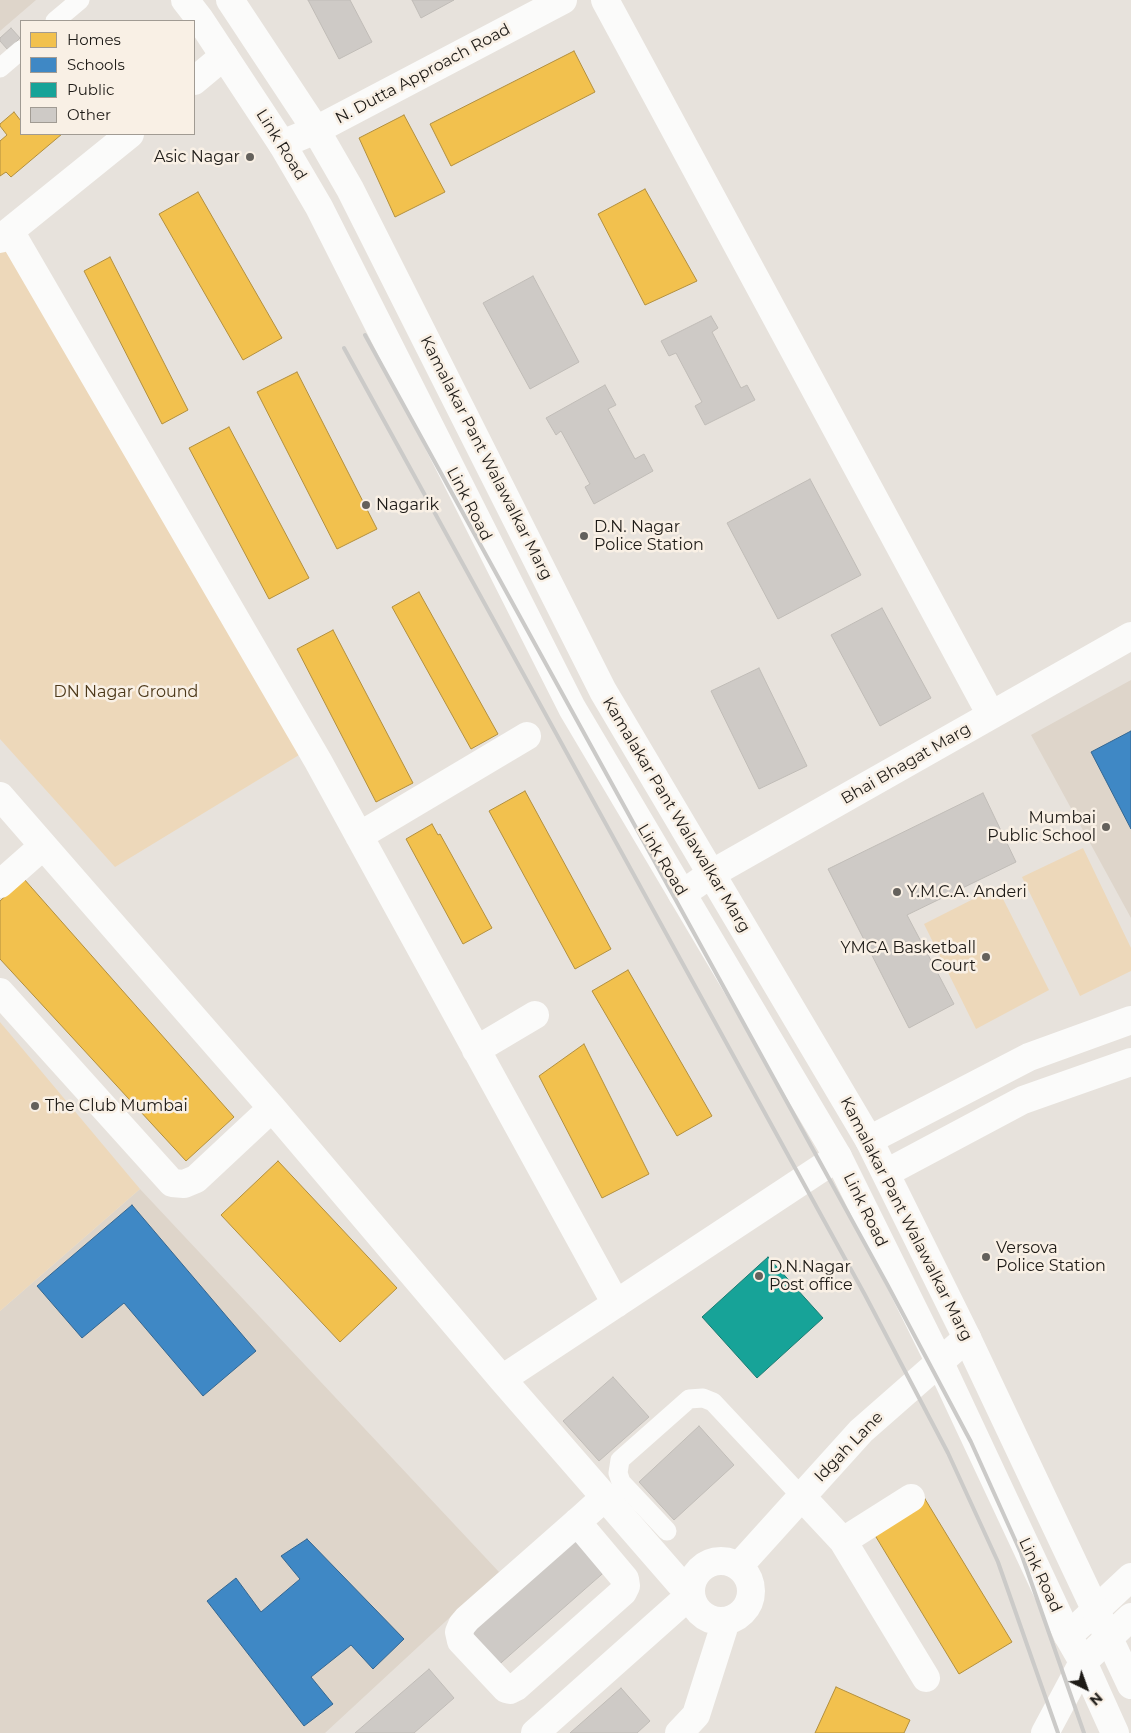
<!DOCTYPE html>
<style>
body{margin:0}
#map{position:relative;width:1131px;height:1733px;overflow:hidden;background:#e7e2dc;font-family:Montserrat,sans-serif}
canvas{display:block}
.legend{position:absolute;left:20px;top:20px;width:175px;height:115px;box-sizing:border-box;background:#f9f0e5;border:1px solid #a19b93;margin:0;padding:6px 9px;list-style:none;font-size:15px;color:#1e1b17}
.legend li{display:flex;align-items:center;gap:10px;height:25px}
.legend b{width:25px;border:1px solid #a19b93}
.north{position:absolute;left:1061px;top:1663px;width:50px;height:50px;-webkit-text-stroke:4px #f9f0e5;paint-order:stroke;rotate:138deg;font-size:14px;font-weight:700;line-height:20px;text-align:center;color:#1e1b17}
.north::after{content:'';display:block;margin:auto;width:18px;height:22px;background:#1e1b17;clip-path:polygon(50% 0,100% 100%,50% 72%,0 100%)}
</style>
<div id="map">
<canvas width="1131" height="1733"></canvas>
<ul class="legend">
<li><b style="height:14px;background:#f2c14e"></b>Homes</li>
<li><b style="height:14px;background:#3f88c5"></b>Schools</li>
<li><b style="height:14px;background:#17a398"></b>Public</li>
<li><b style="height:14px;background:#cecac6"></b>Other</li>
</ul>
<div class="north">N</div>
</div>
<script>
const ctx = document.querySelector('canvas').getContext('2d');
ctx.lineJoin = 'round';
function fill(path, color) { ctx.fillStyle = color; ctx.fill(path, 'evenodd'); }
const toPath = rows => new Path2D(rows.map(r => 'M' + r).join(''));
function strokePath(path, color, width, dash) { ctx.strokeStyle = color; ctx.lineWidth = width; ctx.lineCap = dash ? 'butt' : 'round'; ctx.setLineDash(dash || []); ctx.stroke(path); }
function drawText(font, color, halo, rows, align = 'center') {
  ctx.font = font + ' Montserrat,sans-serif'; ctx.lineWidth = 5; ctx.setLineDash([]); ctx.textBaseline = 'middle'; ctx.strokeStyle = halo; ctx.fillStyle = color; for (const [text, x, y, turn = 0] of rows) {
    ctx.save(); ctx.translate(x, y); ctx.rotate((+turn || 0) * Math.PI / 180); ctx.textAlign = isNaN(turn) ? turn : align; if (halo) ctx.strokeText(text, 0, 0); ctx.fillText(text, 0, 0); ctx.restore();
  }
}
fill(toPath([
 [0,0,36,0,0,31],
 [1131,680,1131,918,1031,735],
 [140,1189,499,1572,325,1733,0,1733,0,1311]
]), '#ded5ca');
fill(toPath([
 [0,241,304,752,115,867,0,739],
 [1083,848,1131,948,1131,971,1080,996,1022,877],
 [997,887,1049,990,976,1029,924,924],
 [0,1022,140,1189,0,1311]
]), '#edd8ba');
const homes = toPath([
 [574,51,595,92,451,166,430,124,574,51],
 [14,112,21,121,21,134,62,134,11,177,6,172,0,176,0,141,7,135,0,126,0,124,14,112],
 [404,115,445,192,395,217,359,138,404,115],
 [645,189,697,281,645,305,598,214,645,189],
 [198,192,282,338,243,360,159,214,198,192],
 [110,257,188,410,162,424,84,271,110,257],
 [297,372,377,529,337,549,257,392,297,372],
 [229,427,309,578,269,599,189,448,229,427],
 [419,592,498,734,471,749,392,607,419,592],
 [333,630,413,783,376,802,297,649,333,630],
 [525,791,611,949,575,969,489,811,525,791],
 [432,824,438,835,440,834,492,928,463,944,406,839,432,824],
 [24,879,234,1117,186,1161,0,959,0,901,24,879],
 [628,970,712,1116,677,1136,592,991,628,970],
 [584,1044,649,1174,602,1198,539,1076,584,1044],
 [278,1161,397,1288,340,1342,221,1215,278,1161],
 [925,1499,1012,1642,959,1674,873,1532,925,1499],
 [836,1687,910,1720,904,1733,815,1733,836,1687]
]);
fill(homes, '#f2c14e');
strokePath(homes, '#b28f3e', 1);
const schools = toPath([
 [1131,731,1131,829,1091,752,1131,731],
 [132,1205,256,1351,203,1396,124,1303,82,1338,37,1286,132,1205],
 [307,1539,404,1639,373,1669,351,1645,311,1677,333,1704,304,1726,207,1601,236,1578,261,1612,300,1579,281,1556,307,1539]
]);
fill(schools, '#3f88c5');
strokePath(schools, '#356791', 1);
const public = toPath([
 [768,1257,823,1318,757,1378,702,1317,768,1257]
]);
fill(public, '#17a398');
strokePath(public, '#197a71', 1);
const building = toPath([
 [308,0,350,0,372,42,339,59,308,0],
 [412,0,454,0,421,18,412,0],
 [11,28,20,38,8,50,0,41,0,38,11,28],
 [533,276,579,362,530,389,483,303,533,276],
 [711,316,718,328,712,332,741,388,747,385,755,400,705,425,695,406,702,402,676,353,669,356,661,341,711,316],
 [605,385,616,405,608,409,635,459,644,454,653,471,594,504,585,487,590,484,561,431,556,435,546,418,605,385],
 [810,479,861,575,778,619,727,523,810,479],
 [882,608,931,698,880,726,831,635,882,608],
 [759,668,807,766,759,789,711,691,759,668],
 [983,793,1016,862,907,915,954,1004,909,1028,828,869,983,793],
 [613,1377,649,1417,599,1461,563,1421,613,1377],
 [699,1426,734,1465,674,1520,639,1482,699,1426],
 [583,1535,609,1568,494,1669,465,1636,583,1535],
 [429,1669,454,1698,414,1733,355,1733,429,1669],
 [621,1688,650,1721,637,1733,570,1733,621,1688]
]);
fill(building, '#cecac6');
strokePath(building, '#c0bcb7', 1);
strokePath(toPath([
 [55,21,80,0],
 [0,68,21,50],
 [667,1531,621,1482,618,1473,620,1460,689,1399,703,1398,713,1402,801,1496]
]), '#fbfbfa', 19);
strokePath(toPath([
 [605,0,991,715],
 [194,81,224,56],
 [282,144,316,130,563,0],
 [10,231,318,761,616,1304],
 [0,239,130,134],
 [0,796,272,1108,502,1379,690,1595,535,1733],
 [359,836,527,736],
 [0,884,43,846],
 [682,894,711,874,1131,636],
 [0,992,172,1183,184,1184,196,1179,272,1108],
 [476,1050,535,1015],
 [869,1140,1029,1057,1131,1020],
 [886,1173,1023,1100,1131,1062],
 [502,1379,838,1157],
 [801,1496,843,1541,926,1678],
 [577,1522,625,1579,626,1586,623,1592,516,1687,510,1690,506,1689,461,1641,459,1632,462,1625,467,1619,584,1516,605,1497],
 [843,1541,911,1498],
 '691 1591a30 30 0 1 1 60 0a30 30 0 1 1-60 0Z',
 [739,1566,861,1431,967,1338],
 [1068,1636,1131,1577],
 [679,1733,696,1715,726,1621],
 [1045,1733,1083,1662,1131,1617]
]), '#fbfbfa', 28);
strokePath(toPath([
 [185,0,199,18,282,144,319,207,572,708,838,1157,940,1363,1068,1636,1083,1662,1115,1733],
 [230,0,316,130,350,189,603,691,869,1140,967,1338,1131,1685]
]), '#fbfbfa', 28);
strokePath(toPath([
 [365,335,887,1284,971,1442,1021,1553,1084,1733],
 [344,348,865,1295,948,1453,998,1562,1058,1733]
]), '#cbcac8', 4);
for (const [x, y, r, color] of [
 [250,157,5,"#64615c"],
 [366,505,5,"#64615c"],
 [584,536,5,"#64615c"],
 [1106,827,5,"#64615c"],
 [897,892,5,"#64615c"],
 [986,957,5,"#64615c"],
 [35,1106,5,"#64615c"],
 [986,1257,5,"#64615c"],
 [759,1276,5,"#64615c"]
]) { const dot = new Path2D(); dot.arc(x, y, r, 0, 2 * Math.PI); ctx.fillStyle = color; ctx.fill(dot); strokePath(dot, '#f9f0e5', 2); }
drawText('16px', '#1e1b17', '#f9f0e5', [
 ["N. Dutta Approach Road",423,74,-28],
 ["Link Road",281,145,58],
 ["Kamalakar Pant Walawalkar Marg",486,458,63],
 ["Link Road",469,504,63],
 ["Bhai Bhagat Marg",906,764,-30],
 ["Kamalakar Pant Walawalkar Marg",676,815,59],
 ["Link Road",662,860,59],
 ["Link Road",865,1210,64],
 ["Kamalakar Pant Walawalkar Marg",906,1219,63],
 ["Idgah Lane",849,1447,-46],
 ["Link Road",1040,1575,65]
]);
drawText('16px', '#1e1b17', '#f9f0e5', [
 ["Asic Nagar",240,157,"right"],
 ["Nagarik",376,505],
 ["D.N. Nagar",594,527],
 ["Police Station",594,545],
 ["Mumbai",1096,818,"right"],
 ["Public School",1096,836,"right"],
 ["Y.M.C.A. Anderi",907,892],
 ["YMCA Basketball",976,948,"right"],
 ["Court",976,966,"right"],
 ["The Club Mumbai",45,1106],
 ["Versova",996,1248],
 ["Police Station",996,1266],
 ["D.N.Nagar",769,1267],
 ["Post office",769,1285]
], 'left');
drawText('16px', '#4d391a', '#f9f0e5', [
 ["DN Nagar Ground",126,692]
]);
</script>
